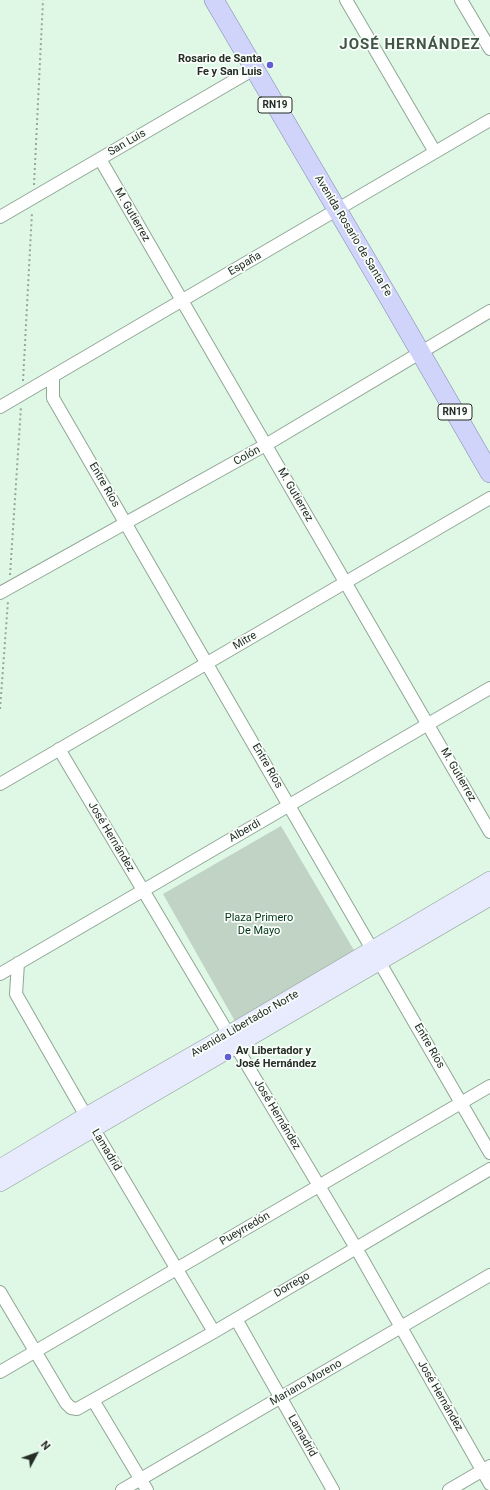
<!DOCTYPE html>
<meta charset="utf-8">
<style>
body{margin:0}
#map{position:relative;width:490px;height:1490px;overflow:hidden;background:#dff7e5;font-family:Roboto,sans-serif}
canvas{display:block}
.north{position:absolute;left:16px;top:1434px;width:40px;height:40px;-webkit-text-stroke:3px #fafefb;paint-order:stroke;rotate:49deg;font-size:11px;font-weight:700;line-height:16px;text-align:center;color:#232c25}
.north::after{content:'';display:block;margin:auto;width:14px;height:18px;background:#232c25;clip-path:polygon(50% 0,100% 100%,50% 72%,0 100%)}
</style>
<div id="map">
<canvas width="490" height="1490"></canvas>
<div class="north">N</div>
</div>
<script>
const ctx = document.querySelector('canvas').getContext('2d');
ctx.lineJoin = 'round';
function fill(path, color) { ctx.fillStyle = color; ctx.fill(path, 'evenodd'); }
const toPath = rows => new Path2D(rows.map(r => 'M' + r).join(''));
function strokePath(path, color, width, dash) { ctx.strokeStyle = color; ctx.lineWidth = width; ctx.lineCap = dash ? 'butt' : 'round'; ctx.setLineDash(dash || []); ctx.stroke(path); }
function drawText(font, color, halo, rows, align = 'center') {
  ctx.font = font + ' Roboto,sans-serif'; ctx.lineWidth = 3.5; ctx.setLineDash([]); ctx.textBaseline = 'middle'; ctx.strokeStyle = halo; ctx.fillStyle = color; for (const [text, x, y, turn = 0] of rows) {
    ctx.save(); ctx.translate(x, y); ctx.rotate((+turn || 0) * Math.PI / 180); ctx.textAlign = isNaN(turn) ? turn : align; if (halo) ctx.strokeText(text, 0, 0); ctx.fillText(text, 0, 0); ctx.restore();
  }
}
fill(toPath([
 [281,826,355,952,236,1023,163,894]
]), '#c0d3c5');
const minor = toPath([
 [346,0,435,152],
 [461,0,490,49],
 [100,159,490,832],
 [0,217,254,69],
 [53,377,53,398,490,1153],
 [0,407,490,120],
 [0,593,269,443,490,311],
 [59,749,356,1248,490,1484],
 [0,784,490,498],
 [18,963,16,994,86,1116,214,1332],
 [0,974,490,688],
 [0,1292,66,1403,71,1408,77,1409,93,1400,147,1490],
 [236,1319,333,1490],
 [0,1372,490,1086],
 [93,1400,214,1332,490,1169],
 [122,1490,490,1275],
 [449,1490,490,1466]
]);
const secondary = toPath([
 [0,1168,86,1116,229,1034,490,880],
 [0,1183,490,897]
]);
const primary = toPath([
 [214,0,389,298,490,473]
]);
strokePath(minor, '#90a696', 14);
strokePath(secondary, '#90a696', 18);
strokePath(primary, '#7f87ae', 20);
strokePath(toPath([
 [34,185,43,0],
 [23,381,32,212],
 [10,575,21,407],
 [0,709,8,601]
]), '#96a89a', 2, [2, 3]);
strokePath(minor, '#fff', 12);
strokePath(secondary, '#e8eafd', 17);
strokePath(primary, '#d0d4fb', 19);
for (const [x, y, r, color] of [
 [270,65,4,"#605dd5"],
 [228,1057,4,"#605dd5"]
]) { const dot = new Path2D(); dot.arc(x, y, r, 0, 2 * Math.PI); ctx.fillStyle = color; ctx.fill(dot); strokePath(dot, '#fafefb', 1.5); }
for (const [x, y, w] of [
 [275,105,34],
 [455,412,34]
]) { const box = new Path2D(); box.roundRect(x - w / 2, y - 8, w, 16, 3); ctx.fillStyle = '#fafefb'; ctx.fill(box); strokePath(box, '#232c25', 1); }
drawText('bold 10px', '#232c25', null, [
 ["RN19",275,105],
 ["RN19",455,412]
]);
drawText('bold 11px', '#232c25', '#fafefb', [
 ["Rosario de Santa",262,59],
 ["Fe y San Luis",262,72],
 ["Av Libertador y",236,1051,"left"],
 ["José Hernández",236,1064,"left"]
], 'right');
drawText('11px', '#232c25', '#fafefb', [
 ["San Luis",127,143,-30],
 ["M. Gutierrez",132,215,60],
 ["Avenida Rosario de Santa Fe",353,236,59],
 ["España",245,264,-30],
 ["Colón",247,456,-29],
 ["Entre Ríos",104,485,60],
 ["M. Gutierrez",295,495,60],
 ["Mitre",245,641,-30],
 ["Entre Ríos",267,766,60],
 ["M. Gutierrez",458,775,60],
 ["Alberdi",245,831,-30],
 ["José Hernández",111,837,59],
 ["Avenida Libertador Norte",245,1024,-30],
 ["Entre Ríos",429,1046,60],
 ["José Hernández",277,1115,59],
 ["Lamadrid",106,1150,59],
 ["Pueyrredón",245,1229,-30],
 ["Dorrego",292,1285,-30],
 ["Mariano Moreno",306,1383,-30],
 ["José Hernández",440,1396,60],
 ["Lamadrid",302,1436,60]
]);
drawText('11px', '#003418', '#fafefb', [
 ["Plaza Primero",259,918],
 ["De Mayo",259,931]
]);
ctx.letterSpacing = '1px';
drawText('bold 15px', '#415546', '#fafefb', [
 ["JOSÉ HERNÁNDEZ",410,45]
]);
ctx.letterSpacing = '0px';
</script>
